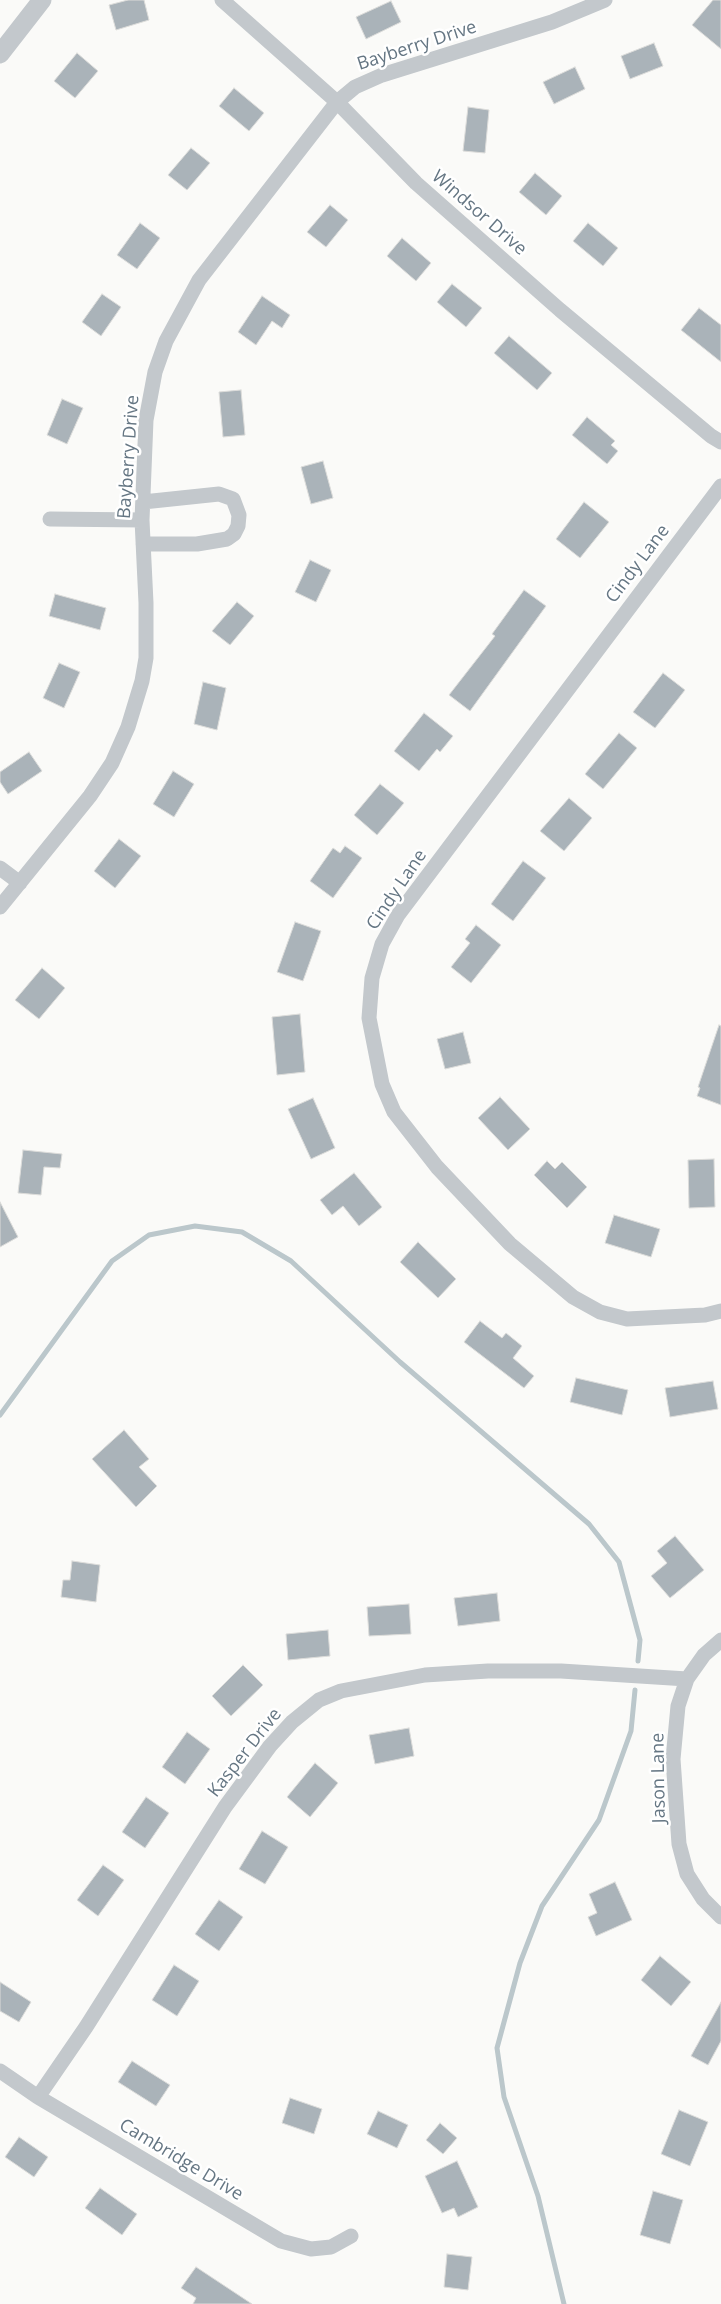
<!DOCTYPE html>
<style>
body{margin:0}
canvas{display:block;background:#fafaf8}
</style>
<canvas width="721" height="2304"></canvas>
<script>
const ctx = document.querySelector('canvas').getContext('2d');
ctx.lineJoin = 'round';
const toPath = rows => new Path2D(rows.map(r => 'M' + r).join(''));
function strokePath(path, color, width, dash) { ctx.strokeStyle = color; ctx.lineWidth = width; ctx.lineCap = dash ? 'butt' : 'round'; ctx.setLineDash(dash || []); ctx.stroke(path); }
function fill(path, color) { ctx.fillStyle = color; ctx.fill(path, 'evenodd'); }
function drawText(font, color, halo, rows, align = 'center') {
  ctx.font = font + ' "Open Sans",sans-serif'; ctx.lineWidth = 5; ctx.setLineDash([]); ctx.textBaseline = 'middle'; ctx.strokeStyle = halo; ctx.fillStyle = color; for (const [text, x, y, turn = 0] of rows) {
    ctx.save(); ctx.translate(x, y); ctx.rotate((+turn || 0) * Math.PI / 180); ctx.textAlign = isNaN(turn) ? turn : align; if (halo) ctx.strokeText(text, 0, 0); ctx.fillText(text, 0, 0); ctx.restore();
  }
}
strokePath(toPath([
 [0,1415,112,1261,149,1235,195,1226,242,1232,291,1261,400,1362,589,1524,619,1562,640,1640,638,1661],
 [564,2304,538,2196,504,2097,497,2048,520,1963,542,1906,599,1820,631,1731,635,1690]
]), '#bbc7cb', 5);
const building = toPath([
 [128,0,144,0,149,20,116,30,109,5,128,0],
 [713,0,721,0,721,49,692,25,713,0],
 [391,1,401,22,366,39,356,17,391,1],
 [654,43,663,66,630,79,621,56,654,43],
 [77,53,98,71,75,98,54,81,77,53],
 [575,67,585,89,554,104,543,82,575,67],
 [234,88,264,113,249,131,219,106,234,88],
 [468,107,489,110,485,153,463,151,468,107],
 [191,148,210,163,187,190,168,175,191,148],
 [535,173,562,196,546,215,519,192,535,173],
 [330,205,348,220,326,247,307,232,330,205],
 [140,223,160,238,137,269,117,255,140,223],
 [588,223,618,248,603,266,573,241,588,223],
 [402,238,431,263,416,281,387,256,402,238],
 [452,284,482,308,466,327,437,302,452,284],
 [102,294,121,307,101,336,82,322,102,294],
 [262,296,290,315,282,328,272,321,256,345,238,332,262,296],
 [699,308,721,325,721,362,681,330,699,308],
 [509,336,552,373,537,390,494,353,509,336],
 [241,390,245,435,223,437,219,392,241,390],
 [62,399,83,408,67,444,47,435,62,399],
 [587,417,615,441,611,445,618,451,607,464,572,435,587,417],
 [323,461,333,498,311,504,301,467,323,461],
 [584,502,609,522,580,558,556,539,584,502],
 [310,560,331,570,316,602,295,592,310,560],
 [524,590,546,606,470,711,449,695,495,636,492,634,524,590],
 [55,594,106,608,100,630,49,616,55,594],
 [237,602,254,616,230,645,212,631,237,602],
 [59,663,80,672,64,708,43,698,59,663],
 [663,673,685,690,655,728,633,712,663,673],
 [203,682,226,688,217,730,194,724,203,682],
 [424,713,453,736,440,752,437,749,419,771,394,751,424,713],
 [619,733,637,748,603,789,585,774,619,733],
 [29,752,42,771,8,794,0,782,0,772,29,752],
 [173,771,194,784,174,817,153,804,173,771],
 [380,784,404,803,377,835,354,815,380,784],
 [569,798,592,818,564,851,540,831,569,798],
 [119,839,141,856,115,888,94,871,119,839],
 [345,846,362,858,333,898,310,881,333,848,340,853,345,846],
 [523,861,546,878,513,921,491,904,523,861],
 [295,922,321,931,303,981,277,972,295,922],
 [476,925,501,945,471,983,451,967,470,943,465,939,476,925],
 [42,968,65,988,39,1019,15,1000,42,968],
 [300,1014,305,1072,277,1075,272,1017,300,1014],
 [719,1025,721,1026,721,1105,697,1096,700,1088,698,1087,719,1025],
 [463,1032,471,1063,445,1069,437,1039,463,1032],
 [500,1097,530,1129,508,1150,478,1118,500,1097],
 [313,1098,335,1148,311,1159,288,1109,313,1098],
 [23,1150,62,1154,60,1168,44,1167,41,1195,18,1193,23,1150],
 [714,1159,715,1207,689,1208,688,1160,714,1159],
 [547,1161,555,1169,562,1162,587,1187,567,1208,534,1175,547,1161],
 [354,1173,382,1207,359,1226,343,1206,332,1215,320,1200,354,1173],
 [0,1202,18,1237,0,1247,0,1202],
 [614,1215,660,1229,651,1257,605,1243,614,1215],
 [418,1242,456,1279,438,1298,400,1262,418,1242],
 [480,1321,502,1338,506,1333,522,1346,513,1358,534,1376,524,1388,464,1342,480,1321],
 [576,1378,628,1390,622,1415,570,1402,576,1378],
 [713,1381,718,1409,670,1417,665,1388,713,1381],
 [124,1430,149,1459,139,1467,157,1486,136,1507,92,1459,124,1430],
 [675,1536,704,1570,670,1598,651,1576,667,1563,657,1551,675,1536],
 [72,1561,100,1565,96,1602,61,1597,63,1580,70,1580,72,1561],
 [497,1593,500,1621,458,1626,454,1598,497,1593],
 [409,1604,411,1634,369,1636,367,1607,409,1604],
 [328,1630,330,1656,288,1660,286,1634,328,1630],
 [243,1665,263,1685,231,1716,212,1696,243,1665],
 [409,1728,414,1756,375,1764,369,1735,409,1728],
 [187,1732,210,1749,185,1784,162,1767,187,1732],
 [315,1763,338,1783,310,1817,287,1797,315,1763],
 [146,1797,169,1813,145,1848,122,1832,146,1797],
 [262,1831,288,1847,265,1884,239,1869,262,1831],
 [103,1865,124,1880,98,1916,77,1900,103,1865],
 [615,1882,632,1920,596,1936,588,1917,597,1913,589,1894,615,1882],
 [219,1900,243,1917,219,1951,195,1934,219,1900],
 [660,1956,691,1982,671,2006,641,1980,660,1956],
 [174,1965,199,1981,177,2016,152,2000,174,1965],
 [0,1982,31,2002,19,2022,0,2011,0,1982],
 [721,2002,721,2041,708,2065,691,2056,721,2002],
 [132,2061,170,2085,156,2106,118,2082,132,2061],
 [290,2098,322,2109,314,2134,282,2123,290,2098],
 [679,2110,708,2122,690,2166,661,2154,679,2110],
 [378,2111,408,2125,397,2148,367,2134,378,2111],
 [440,2123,457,2138,443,2154,426,2140,440,2123],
 [19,2137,48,2157,34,2177,5,2157,19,2137],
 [457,2161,478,2207,458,2217,454,2208,442,2213,425,2176,457,2161],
 [100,2188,137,2214,122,2235,85,2208,100,2188],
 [653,2191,683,2200,670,2244,640,2235,653,2191],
 [447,2254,472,2257,468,2290,444,2287,447,2254],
 [196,2267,252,2304,193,2304,196,2298,181,2288,196,2267]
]);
fill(building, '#aab3b9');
strokePath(building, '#dcdcda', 1);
strokePath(toPath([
 [222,0,337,102,416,183,560,310,711,436,721,442],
 [721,486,398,915,382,944,372,978,369,1018,382,1084,394,1112,437,1167,510,1244,573,1297,600,1312,627,1319,705,1315,721,1311],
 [143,502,219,494,233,499,239,515,238,526,234,534,227,539,197,544,143,544],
 [50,519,142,520],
 [0,868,20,883],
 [0,907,90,796,112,763,128,727,142,681,146,658,146,603,142,520,146,420,155,372,166,341,199,280,337,102,355,87,382,75,552,22,605,0],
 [721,1640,704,1655,687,1679,678,1706,673,1759,679,1844,687,1874,703,1899,721,1917],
 [0,2071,38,2097,281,2241,311,2249,331,2247,351,2236],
 [38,2097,86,2027,225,1807,270,1746,292,1722,319,1700,341,1691,425,1675,488,1671,561,1671,687,1679]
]), '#c3c8cc', 15);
strokePath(toPath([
 [0,54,42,0]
]), '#c3c8cc', 19);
drawText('18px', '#657683', '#fff', [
 ["Bayberry Drive",417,46,-18],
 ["Windsor Drive",479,213,41],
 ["Bayberry Drive",129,457,-86],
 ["Cindy Lane",638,564,-53],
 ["Cindy Lane",397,890,-56],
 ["Kasper Drive",245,1753,-52],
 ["Jason Lane",659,1778,-91],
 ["Cambridge Drive",181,2160,31]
]);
</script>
